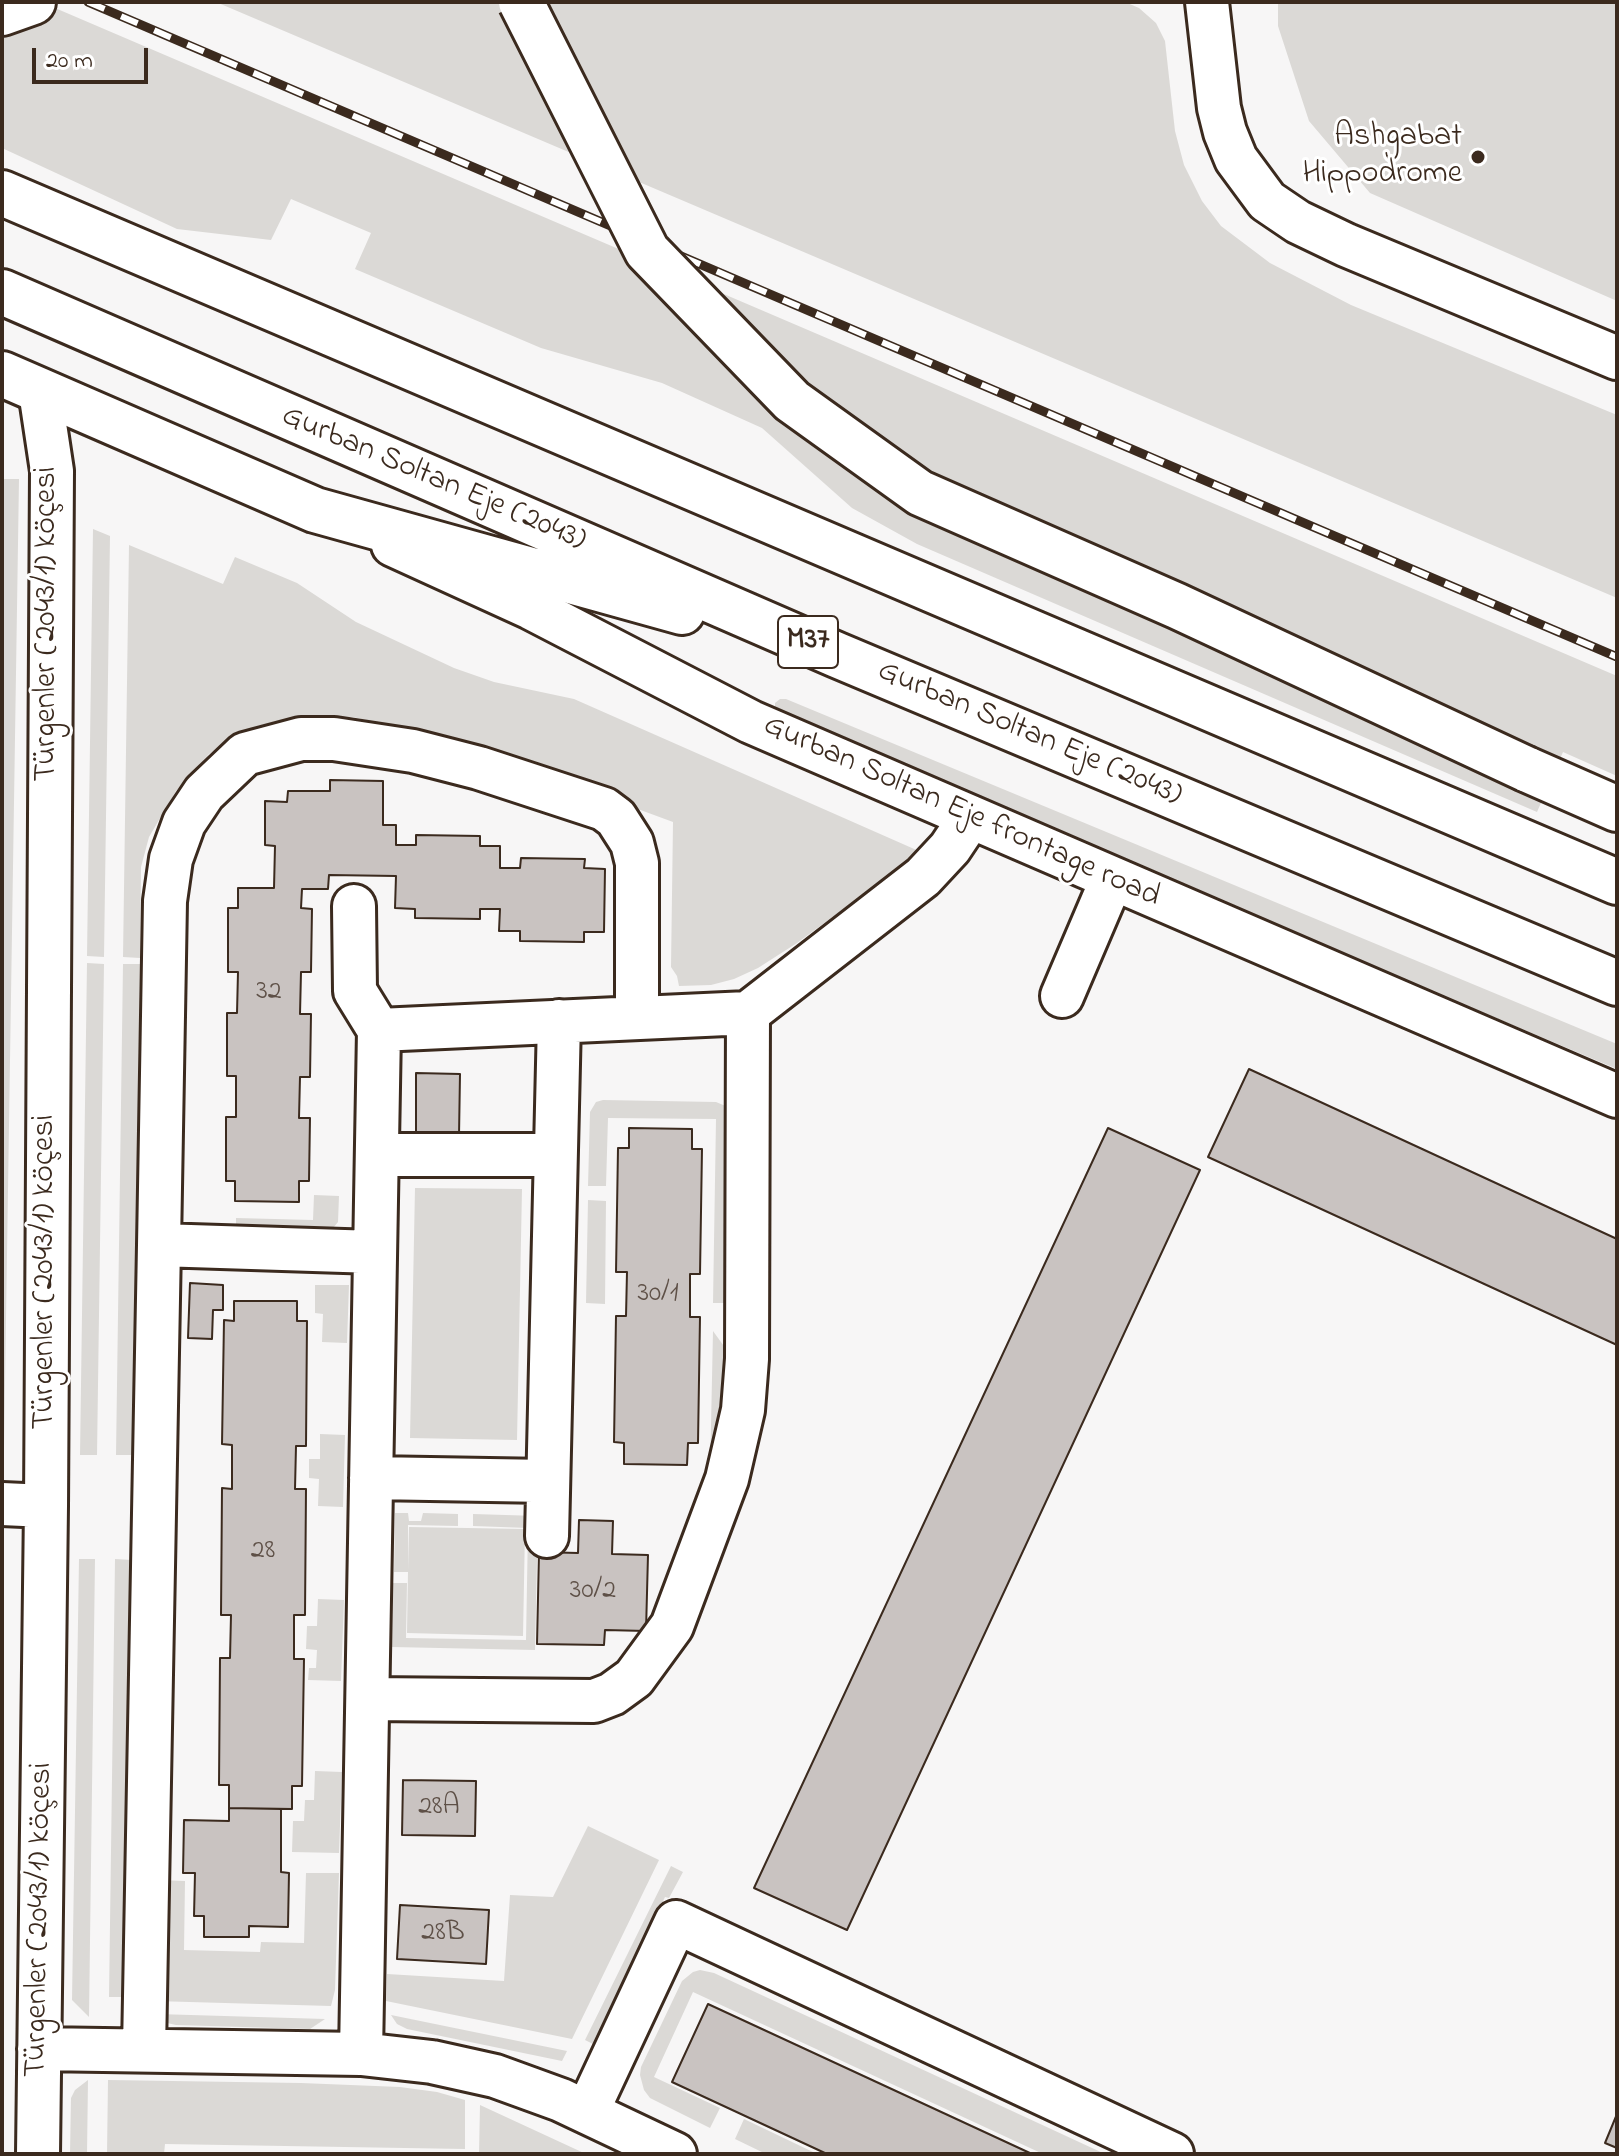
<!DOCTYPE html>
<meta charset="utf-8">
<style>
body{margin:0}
#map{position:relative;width:1619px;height:2156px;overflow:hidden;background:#f7f6f6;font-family:"Indie Flower",sans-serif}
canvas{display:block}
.frame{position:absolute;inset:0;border:4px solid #3b2a1e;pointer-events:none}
.scale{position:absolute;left:32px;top:48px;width:116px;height:36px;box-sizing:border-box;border:4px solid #3b2a1e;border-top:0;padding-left:10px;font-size:24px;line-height:28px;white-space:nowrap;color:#3b2a1e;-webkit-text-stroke:6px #fff;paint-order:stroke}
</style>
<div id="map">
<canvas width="1619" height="2156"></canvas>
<div class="frame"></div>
<div class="scale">20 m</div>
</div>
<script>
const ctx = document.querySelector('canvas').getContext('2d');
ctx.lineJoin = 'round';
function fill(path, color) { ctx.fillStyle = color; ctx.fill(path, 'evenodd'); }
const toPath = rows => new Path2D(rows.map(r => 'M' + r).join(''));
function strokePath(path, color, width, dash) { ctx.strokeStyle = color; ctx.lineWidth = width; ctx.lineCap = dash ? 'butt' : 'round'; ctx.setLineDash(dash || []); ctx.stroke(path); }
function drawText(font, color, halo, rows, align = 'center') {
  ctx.font = font + ' "Indie Flower",sans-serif'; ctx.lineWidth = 6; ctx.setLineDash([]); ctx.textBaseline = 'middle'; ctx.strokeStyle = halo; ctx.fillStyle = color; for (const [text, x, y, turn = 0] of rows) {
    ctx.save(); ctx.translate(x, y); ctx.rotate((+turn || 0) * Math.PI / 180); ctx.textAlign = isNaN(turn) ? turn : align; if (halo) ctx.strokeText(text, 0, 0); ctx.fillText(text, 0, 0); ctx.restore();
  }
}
fill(toPath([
 [2,2,41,2,1617,676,1617,776,1563,752,1537,812,917,544,852,508,762,428,662,383,541,348,355,269,371,233,291,199,271,240,177,229,2,148],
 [216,2,1125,2,1139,8,1156,23,1165,41,1175,131,1184,165,1202,201,1221,226,1270,263,1351,305,1617,415,1617,598],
 [1278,2,1617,2,1617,301,1370,193,1309,121,1278,26],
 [2,479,19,479,4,1448,2,1449],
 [93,529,110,536,104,957,87,956],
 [129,545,223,584,235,557,297,583,356,622,454,668,494,682,574,699,921,852,797,943,758,968,734,979,711,985,679,986,677,976,671,967,673,822,494,756,419,732,353,717,305,716,257,726,209,754,176,791,149,837,141,867,140,958,123,957],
 [780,699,786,699,1617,1044,1617,1069,779,716,775,710,775,703],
 [87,963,104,964,97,1455,80,1455],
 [123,964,140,964,133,1455,116,1455],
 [603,1100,716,1102,728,1107,731,1303,713,1303,716,1119,608,1118,606,1186,588,1186,590,1112,596,1102],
 [415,1188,522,1189,517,1440,410,1438],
 [314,1195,339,1196,338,1222,329,1233,236,1232,236,1218,313,1220],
 [588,1200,606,1201,605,1304,586,1303],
 [315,1285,349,1285,347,1343,322,1342,323,1314,315,1313],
 [713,1331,726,1349,730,1377,710,1473],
 [320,1434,345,1435,343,1507,318,1506,319,1479,309,1478,309,1459,320,1459],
 [395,1513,408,1513,409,1521,421,1521,423,1513,458,1514,458,1526,408,1525,408,1570,409,1527,525,1529,523,1636,407,1633,408,1572,394,1572],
 [473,1514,538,1516,535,1650,392,1647,393,1583,407,1583,406,1638,526,1640,528,1528,473,1526],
 [79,1559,95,1559,89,2017,72,2000],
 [115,1559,132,1560,125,1997,109,1997],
 [318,1599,344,1600,341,1681,308,1680,309,1668,316,1668,317,1650,306,1649,307,1626,317,1626],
 [315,1771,342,1772,339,1853,292,1852,293,1821,304,1821,305,1800,314,1800],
 [588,1826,659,1860,572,2039,386,2001,387,1974,504,1981,510,1895,553,1897],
 [671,1866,683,1872,669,1898,665,1897,593,2044,585,2040],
 [306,1873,339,1873,335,1990,331,2006,154,2001,158,1880,185,1881,184,1950,260,1952,261,1942,304,1943],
 [700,1970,714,1973,1105,2154,1043,2154,693,1992,654,2077,720,2108,710,2128,650,2098,644,2090,640,2075,641,2067,682,1981,693,1972],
 [157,2014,325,2019,310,2029,176,2025,163,2022],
 [391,2015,567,2051,562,2061,407,2029,397,2024],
 [88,2080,87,2154,70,2154,71,2098,75,2090],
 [108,2080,301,2083,400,2087,437,2092,465,2100,465,2149,165,2144,164,2154,107,2154],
 [480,2105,586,2154,479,2154],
 [744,2119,813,2152,812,2154,766,2154,735,2139]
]), '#dbd9d6');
const building = toPath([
 [330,780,383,781,383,825,396,825,396,845,416,845,416,835,480,836,480,846,500,846,500,868,520,868,521,858,585,859,584,868,605,869,604,932,584,932,584,942,520,941,520,931,499,931,500,909,480,909,480,919,415,918,415,909,395,908,396,876,329,875,328,889,302,889,301,908,312,909,311,972,301,972,300,1014,311,1014,310,1077,300,1077,299,1118,310,1118,309,1181,299,1181,299,1202,235,1201,235,1181,226,1181,226,1117,236,1117,236,1076,227,1076,227,1013,237,1013,238,972,228,972,228,908,238,908,238,888,274,888,275,846,265,845,265,801,287,802,288,791,330,791,330,780],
 [1249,1069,1617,1239,1617,1345,1208,1157,1249,1069],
 [416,1073,460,1074,459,1136,416,1136,416,1073],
 [629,1128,692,1129,692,1149,702,1149,700,1274,690,1274,690,1317,700,1317,698,1443,688,1443,687,1465,624,1464,624,1443,614,1442,616,1316,626,1316,627,1272,616,1272,618,1148,629,1148,629,1128],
 [1108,1128,1200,1170,847,1930,754,1888,1108,1128],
 [190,1283,223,1285,223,1310,213,1310,212,1339,188,1338,190,1283],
 [234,1301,297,1301,297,1321,307,1321,306,1446,296,1446,295,1489,306,1489,305,1615,294,1615,294,1659,304,1659,302,1786,292,1786,292,1809,229,1808,229,1785,219,1785,220,1658,230,1658,231,1615,221,1615,222,1488,232,1489,232,1445,222,1444,224,1320,234,1321,234,1301],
 [579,1520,613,1521,612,1554,648,1555,646,1631,605,1630,604,1645,537,1644,539,1552,578,1553,579,1520],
 [403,1780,476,1781,475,1836,402,1835,403,1780],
 [229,1808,281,1809,281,1872,289,1873,288,1927,249,1926,249,1937,204,1937,204,1916,194,1916,195,1873,183,1873,184,1820,229,1821,229,1808],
 [400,1905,489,1910,486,1964,397,1959,400,1905],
 [708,2004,1032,2154,827,2154,672,2082,708,2004],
 [1617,2114,1617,2148,1605,2143,1617,2114]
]);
fill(building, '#c9c3c1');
strokePath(building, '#3b2a1e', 2);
const minor = toPath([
 [1207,2,1219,108,1225,132,1236,159,1267,201,1298,222,1346,245,1617,358],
 [393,545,531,608,751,722,1617,1096],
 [354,906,355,991,379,1030],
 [1062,996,1112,879],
 [377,1155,554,1155],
 [159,1245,165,901,171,859,184,823,204,793,245,754,301,739,334,739,413,751,479,768,604,809,616,818,632,843,637,863,637,1018],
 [371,1478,548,1481],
 [2,1504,46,1506],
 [547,1536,559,1021],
 [368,1699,594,1701,612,1694,634,1678,672,1626,727,1479,743,1410,747,1359,748,1013],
 [39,2049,361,2054,432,2062,495,2076,561,2100,675,2154],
 [144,2050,159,1245,375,1252],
 [361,2054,379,1030,748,1013,923,877,950,848,970,818],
 [587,2112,676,1922,1172,2154],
 [38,2154,46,1506,52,471,40,391]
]);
const highway = toPath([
 [2,13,33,2],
 [2,193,1617,882],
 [2,292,837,655,1617,983],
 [2,374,315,510,682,612],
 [1526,769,1617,809]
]);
strokePath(minor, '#3b2a1e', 48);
strokePath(highway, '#3b2a1e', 50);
strokePath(minor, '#fff', 42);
strokePath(highway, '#fff', 44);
const rail = toPath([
 [88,2,1617,657]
]);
strokePath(rail, '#3b2a1e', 9);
strokePath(rail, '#fff', 6, [18]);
const highwayBridge = toPath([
 [521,2,647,251,792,401,920,493,1177,606,1526,769]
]);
strokePath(highwayBridge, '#3b2a1e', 50, []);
strokePath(highwayBridge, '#fff', 44);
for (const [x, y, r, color] of [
 [1478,157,8,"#3b2a1e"]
]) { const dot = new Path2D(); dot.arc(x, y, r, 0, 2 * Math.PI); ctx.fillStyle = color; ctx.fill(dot); strokePath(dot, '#fff', 3); }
drawText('28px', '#5e5047', null, [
 ["32",269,993],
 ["30/1",658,1295],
 ["28",263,1552],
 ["30/2",593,1592],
 ["28A",439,1808],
 ["28B",443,1934]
]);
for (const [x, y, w] of [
 [808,642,60]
]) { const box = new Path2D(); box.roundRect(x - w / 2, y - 26, w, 52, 6); ctx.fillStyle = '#fff'; ctx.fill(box); strokePath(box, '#3b2a1e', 2); }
drawText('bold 30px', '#3b2a1e', null, [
 ["M37",808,642]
]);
drawText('32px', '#3b2a1e', '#fff', [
 ["Ashgabat",1462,139],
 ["Hippodrome",1462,176]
], 'right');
drawText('32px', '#3b2a1e', '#fff', [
 ["Gurban Soltan Eje (2043)",433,480,23],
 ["Türgenler (2043/1) köçesi",49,624,-90],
 ["Gurban Soltan Eje (2043)",1029,735,23],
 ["Gurban Soltan Eje frontage road",961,813,24],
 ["Türgenler (2043/1) köçesi",47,1272,-90],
 ["Türgenler (2043/1) köçesi",41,1920,-89]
]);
</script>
